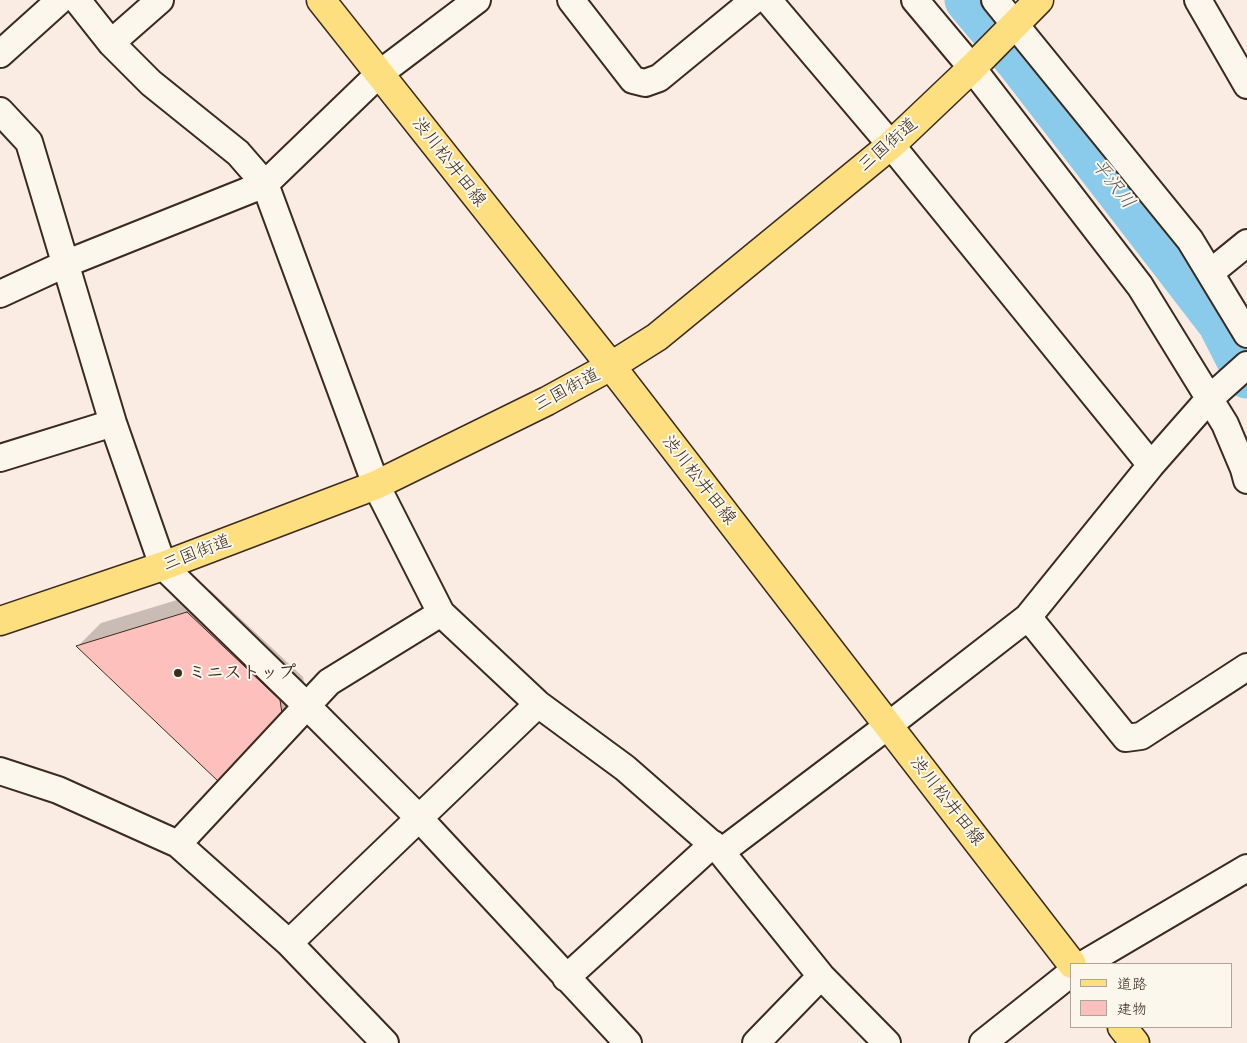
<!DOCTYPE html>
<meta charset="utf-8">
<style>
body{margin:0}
#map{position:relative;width:1247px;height:1043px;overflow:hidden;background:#fbece3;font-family:"Playpen Sans","Klee One",sans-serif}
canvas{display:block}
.legend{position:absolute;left:1070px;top:963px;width:162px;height:65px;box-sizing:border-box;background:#fbf7ec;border:1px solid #aea59a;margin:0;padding:6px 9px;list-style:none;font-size:15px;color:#3b2a1e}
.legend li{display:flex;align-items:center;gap:10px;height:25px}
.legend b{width:25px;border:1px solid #aea59a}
</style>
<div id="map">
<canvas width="1247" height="1043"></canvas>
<ul class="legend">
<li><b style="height:6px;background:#fedf80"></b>道路</li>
<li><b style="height:14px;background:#fdc0bd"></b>建物</li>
</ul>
</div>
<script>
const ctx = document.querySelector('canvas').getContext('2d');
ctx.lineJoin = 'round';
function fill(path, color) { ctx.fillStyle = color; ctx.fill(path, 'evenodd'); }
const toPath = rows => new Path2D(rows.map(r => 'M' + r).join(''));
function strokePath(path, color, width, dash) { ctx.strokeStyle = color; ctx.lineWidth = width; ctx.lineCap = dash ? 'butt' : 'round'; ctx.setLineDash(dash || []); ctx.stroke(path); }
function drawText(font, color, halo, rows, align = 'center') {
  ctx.font = font + ' "Playpen Sans","Klee One",sans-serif'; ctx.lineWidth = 4; ctx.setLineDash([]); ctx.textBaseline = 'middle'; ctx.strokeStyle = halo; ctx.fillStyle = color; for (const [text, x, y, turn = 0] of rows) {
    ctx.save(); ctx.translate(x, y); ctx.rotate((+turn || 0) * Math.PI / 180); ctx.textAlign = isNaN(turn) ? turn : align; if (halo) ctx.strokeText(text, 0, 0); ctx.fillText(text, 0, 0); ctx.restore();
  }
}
fill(toPath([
 [210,590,303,677,305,689,242,757,78,646,101,623]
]), '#0003');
strokePath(toPath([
 [967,0,1018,61,1220,323,1247,376]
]), '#8acaeb', 45);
const building = toPath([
 [187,612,280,700,282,713,219,782,76,646,187,612]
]);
fill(building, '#fdc0bd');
strokePath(building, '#3b2a1e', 1);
const minor = toPath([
 [477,0,379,74,265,184,376,485,441,613,538,704,625,768,721,852,821,976,887,1043],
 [571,0,633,80,645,83,659,78,754,0],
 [768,0,891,145,1151,465],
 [915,0,972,68,1140,286,1225,424,1244,469,1247,480],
 [995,0,1190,240,1247,334],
 [1198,0,1247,85],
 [111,43,160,0],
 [0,54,60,0],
 [0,111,29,142,113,423,163,566,307,706,419,818,628,1043],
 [1210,273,1247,243],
 [0,294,65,264,265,184,238,153,151,83,111,43,77,0],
 [0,458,113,423],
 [1028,617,1126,738,1141,736,1247,667],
 [0,771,58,790,178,844,289,943,385,1043],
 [178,844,329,682,441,613],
 [721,852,889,725,1028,617,1151,465,1209,399,1247,365],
 [289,943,538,704],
 [1084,964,1247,868],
 [566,978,713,844],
 [756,1043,821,976],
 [983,1043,1071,973]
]);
const major = toPath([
 [321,0,611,366,1072,964],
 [0,621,163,566,376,485,547,401,611,366,657,337,891,145,972,68,1039,0],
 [1122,1027,1135,1043]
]);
strokePath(minor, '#3b2a1e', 30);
strokePath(major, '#3b2a1e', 31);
strokePath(minor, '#fbf7ec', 26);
strokePath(major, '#fedf80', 28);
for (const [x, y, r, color] of [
 [178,673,5,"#3b2a1e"]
]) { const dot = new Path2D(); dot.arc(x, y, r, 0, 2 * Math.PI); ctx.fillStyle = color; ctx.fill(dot); strokePath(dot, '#fbf7ec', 2); }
drawText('18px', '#3b2a1e', '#fbf7ec', [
 ["三国街道",888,145,-41],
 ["渋川松井田線",449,162,52],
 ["三国街道",567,390,-28],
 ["渋川松井田線",699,480,52],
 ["三国街道",197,553,-21],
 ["渋川松井田線",947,801,52]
]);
drawText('bold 18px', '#3b2a1e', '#fbf7ec', [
 ["ミニストップ",188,673]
], 'left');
drawText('italic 19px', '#535a5c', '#fbf7ec', [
 ["平沢川",1113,184,52]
]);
</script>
